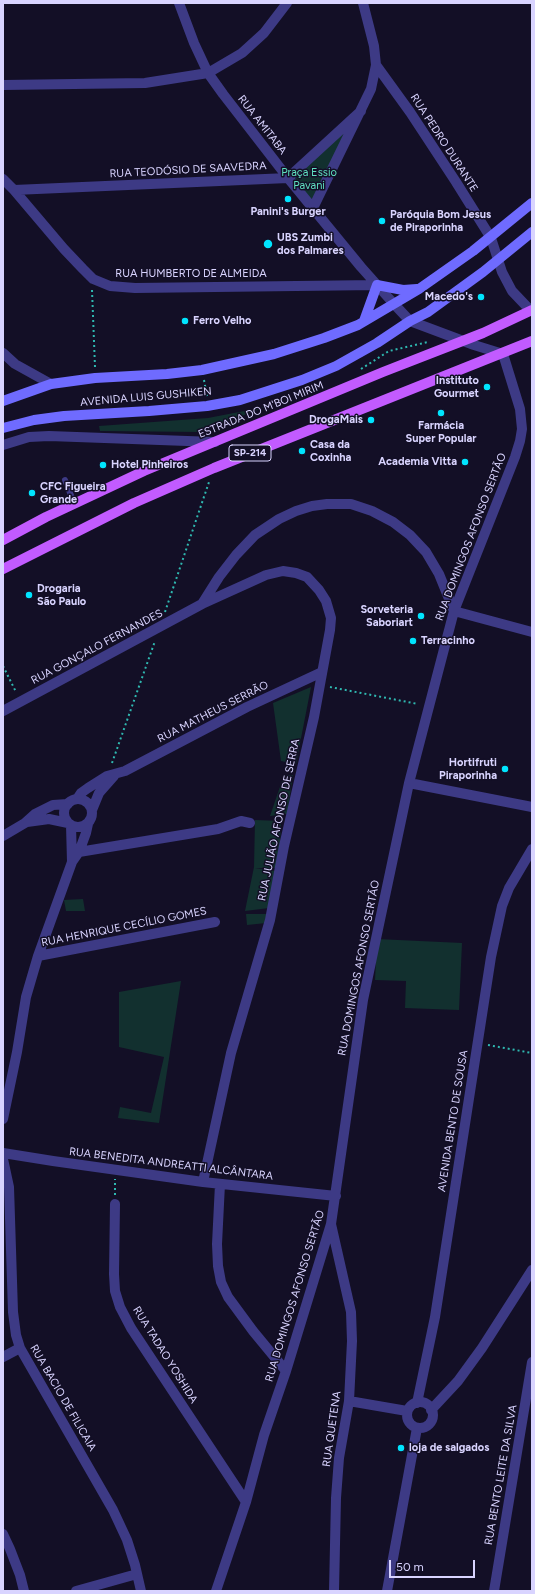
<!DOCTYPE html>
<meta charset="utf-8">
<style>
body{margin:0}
#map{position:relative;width:535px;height:1594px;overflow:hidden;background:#130f26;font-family:Figtree,sans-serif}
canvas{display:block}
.frame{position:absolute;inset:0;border:4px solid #d9d4ff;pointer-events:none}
.scale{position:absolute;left:389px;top:1560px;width:86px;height:18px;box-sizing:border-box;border:2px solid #d9d4ff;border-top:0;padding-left:5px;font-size:12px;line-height:14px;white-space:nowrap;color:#d9d4ff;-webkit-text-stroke:3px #130f26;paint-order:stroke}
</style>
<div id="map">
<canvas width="535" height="1594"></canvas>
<div class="frame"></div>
<div class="scale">50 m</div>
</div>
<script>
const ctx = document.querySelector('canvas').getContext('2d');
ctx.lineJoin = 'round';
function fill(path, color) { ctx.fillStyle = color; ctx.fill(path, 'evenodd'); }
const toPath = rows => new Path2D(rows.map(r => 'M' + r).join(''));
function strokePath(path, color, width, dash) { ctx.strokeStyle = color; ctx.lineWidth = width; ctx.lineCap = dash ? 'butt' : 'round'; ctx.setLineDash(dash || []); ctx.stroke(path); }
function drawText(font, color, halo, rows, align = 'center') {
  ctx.font = font + ' Figtree,sans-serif'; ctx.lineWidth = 3; ctx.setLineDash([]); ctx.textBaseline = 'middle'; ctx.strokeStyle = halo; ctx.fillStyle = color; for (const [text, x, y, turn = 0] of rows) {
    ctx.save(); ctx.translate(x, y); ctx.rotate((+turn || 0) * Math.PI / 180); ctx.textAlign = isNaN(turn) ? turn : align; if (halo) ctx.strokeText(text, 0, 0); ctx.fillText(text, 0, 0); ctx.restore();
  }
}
fill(toPath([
 [353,122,311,203,291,178],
 [265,407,201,432,100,431,99,426,208,418],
 [311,687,296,764,281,761,273,703],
 [284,775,293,775,287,814,270,816],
 [255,820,281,821,279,868,255,868,276,871,269,908,245,911,254,867],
 [83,899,85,911,66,911,64,900],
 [246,914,266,914,266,923,247,925],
 [377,939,462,943,459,1010,405,1008,406,981,375,980],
 [181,981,159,1123,118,1118,120,1107,151,1113,164,1057,119,1047,119,992]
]), '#12302f');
strokePath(toPath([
 [92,290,95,367],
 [361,369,389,351,428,342],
 [204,380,207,396],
 [165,612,209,482],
 [3,666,16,692],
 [330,687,418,704],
 [112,763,155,641],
 [488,1045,532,1053],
 [115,1195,115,1179]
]), '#2fb8b0', 2, [2, 3]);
strokePath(toPath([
 [65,480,74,503]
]), '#3d3a85', 6);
strokePath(toPath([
 [179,3,194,43,208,73,223,94,288,178,361,267,394,304,410,321,474,345,503,354,520,409,522,429,520,441,515,457,454,611,409,783,363,1000,331,1224,286,1371,264,1435,246,1502,216,1591],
 [363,3,374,46,376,65,410,112,456,182,491,238,502,272,512,291,531,311],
 [3,85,145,83,208,73,242,53,264,33,287,3],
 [3,179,14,190,64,249,83,269,93,279,110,286,135,288,377,285],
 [14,190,288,178,361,111],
 [313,208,371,89,376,65],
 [3,353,15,364,51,384],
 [3,445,29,437,49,436,215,442],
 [202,604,219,577,236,555,255,535,279,519,296,511,312,506,327,504,351,504,372,511,393,522,410,535,426,552,439,574,454,611],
 [454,611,532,632],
 [3,711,202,604,266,575,283,571,296,573,307,577,319,590,326,601,331,618,330,630,314,717,284,846,270,920,231,1053,203,1182],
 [409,783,532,807],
 [77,799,81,793,88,788,107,776,125,771,247,707,322,672],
 '64 813a14 14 0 1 1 28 0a14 14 0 1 1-28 0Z',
 [92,810,99,793,114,776],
 [27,822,49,819,68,823],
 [71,825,72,862],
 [3,836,25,823,35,814,53,805,68,804],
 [79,852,218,829,241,821,250,823],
 [38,956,215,922],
 [3,1119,17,1052,26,997,38,956,72,862,79,852,86,833,88,824],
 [3,1153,53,1161,203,1182,336,1196],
 [3,1159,9,1187,13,1312,16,1335,20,1348,113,1510,127,1540,135,1565,141,1591],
 [220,1184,217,1244,218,1266,221,1282,228,1297,253,1331,286,1371],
 [115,1204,114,1274,115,1291,120,1307,131,1328,246,1502],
 [331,1224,351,1312,352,1341,349,1401,339,1458,336,1498,334,1591],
 [3,1357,20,1348],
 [349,1401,407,1411],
 '407 1415a13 13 0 1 1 26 0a13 13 0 1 1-26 0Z',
 [417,1403,435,1317,491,957,502,906,509,888,532,849],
 [431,1410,458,1381,482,1348,532,1270],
 [3,1534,10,1549,20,1575,24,1591],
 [76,1591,137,1574],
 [387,1591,417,1428],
 [494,1591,532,1362]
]), '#3d3a85', 10);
strokePath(toPath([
 [364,321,377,285,403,290,417,289],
 [3,401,51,384,95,378,167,374,202,370,274,354,324,338,358,325,419,289,473,251,532,203],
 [3,428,34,420,64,416,149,411,207,406,240,400,302,380,336,366,377,343,410,321,428,312,483,272,532,232]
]), '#6f6bff', 10);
strokePath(toPath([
 [3,540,46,517,144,471,383,372,483,333,532,310],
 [3,569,134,503,214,468,532,341]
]), '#c25bff', 10);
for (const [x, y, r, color] of [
 [288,199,4,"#00e5ff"],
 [382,221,4,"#00e5ff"],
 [268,244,5,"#00e5ff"],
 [481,297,4,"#00e5ff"],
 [185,321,4,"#00e5ff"],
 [487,387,4,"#00e5ff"],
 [441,413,4,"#00e5ff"],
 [371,420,4,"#00e5ff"],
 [302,451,4,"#00e5ff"],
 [465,462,4,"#00e5ff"],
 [103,465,4,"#00e5ff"],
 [32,493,4,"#00e5ff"],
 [29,595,4,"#00e5ff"],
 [421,616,4,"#00e5ff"],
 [413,641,4,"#00e5ff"],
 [505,769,4,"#00e5ff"],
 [401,1448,4,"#00e5ff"]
]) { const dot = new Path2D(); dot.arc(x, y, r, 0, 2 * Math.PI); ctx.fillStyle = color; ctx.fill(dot); strokePath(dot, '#130f26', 1.5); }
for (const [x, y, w] of [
 [250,453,42]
]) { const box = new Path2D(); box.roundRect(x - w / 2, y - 8, w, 16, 3); ctx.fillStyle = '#130f26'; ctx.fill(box); strokePath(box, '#d9d4ff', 1); }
drawText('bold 10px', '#d9d4ff', null, [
 ["SP-214",250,453]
]);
drawText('11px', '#d9d4ff', '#130f26', [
 ["RUA AMITABA",262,125,52],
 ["RUA PEDRO DURANTE",444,143,57],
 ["RUA TEODÓSIO DE SAAVEDRA",188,170,-3],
 ["RUA HUMBERTO DE ALMEIDA",191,274],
 ["AVENIDA LUIS GUSHIKEN",146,397,-5],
 ["ESTRADA DO M'BOI MIRIM",261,410,-22],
 ["RUA DOMINGOS AFONSO SERTÃO",471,537,-69],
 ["RUA GONÇALO FERNANDES",97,647,-28],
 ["RUA MATHEUS SERRÃO",213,712,-27],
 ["RUA JULIÃO AFONSO DE SERRA",279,820,-78],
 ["RUA HENRIQUE CECÍLIO GOMES",124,927,-11],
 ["RUA DOMINGOS AFONSO SERTÃO",359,968,-79],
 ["AVENIDA BENTO DE SOUSA",453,1121,-81],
 ["RUA BENEDITA ANDREATTI ALCÂNTARA",171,1164,7],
 ["RUA DOMINGOS AFONSO SERTÃO",295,1296,-73],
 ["RUA TADAO YOSHIDA",165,1355,58],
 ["RUA BACIO DE FILICAIA",63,1398,60],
 ["RUA QUETENA",332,1429,-82],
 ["RUA BENTO LEITE DA SILVA",501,1475,-80]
]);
drawText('11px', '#5fe0c0', '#130f26', [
 ["Praça Essio",309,173],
 ["Pavani",309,186]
]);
drawText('bold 11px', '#d9d4ff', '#130f26', [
 ["Panini's Burger",288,212,"center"],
 ["Paróquia Bom Jesus",390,215],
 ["de Piraporinha",390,228],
 ["UBS Zumbi",277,238],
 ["dos Palmares",277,251],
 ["Macedo's",473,297,"right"],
 ["Ferro Velho",193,321],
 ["Instituto",479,381,"right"],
 ["Gourmet",479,394,"right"],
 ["DrogaMais",363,420,"right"],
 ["Farmácia",441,426,"center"],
 ["Super Popular",441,439,"center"],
 ["Casa da",310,445],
 ["Coxinha",310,458],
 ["Academia Vitta",457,462,"right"],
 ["Hotel Pinheiros",111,465],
 ["CFC Figueira",40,487],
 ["Grande",40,500],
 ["Drogaria",37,589],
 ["São Paulo",37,602],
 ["Sorveteria",413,610,"right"],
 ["Saboriart",413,623,"right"],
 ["Terracinho",421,641],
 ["Hortifruti",497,763,"right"],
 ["Piraporinha",497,776,"right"],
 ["loja de salgados",409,1448]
], 'left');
</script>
